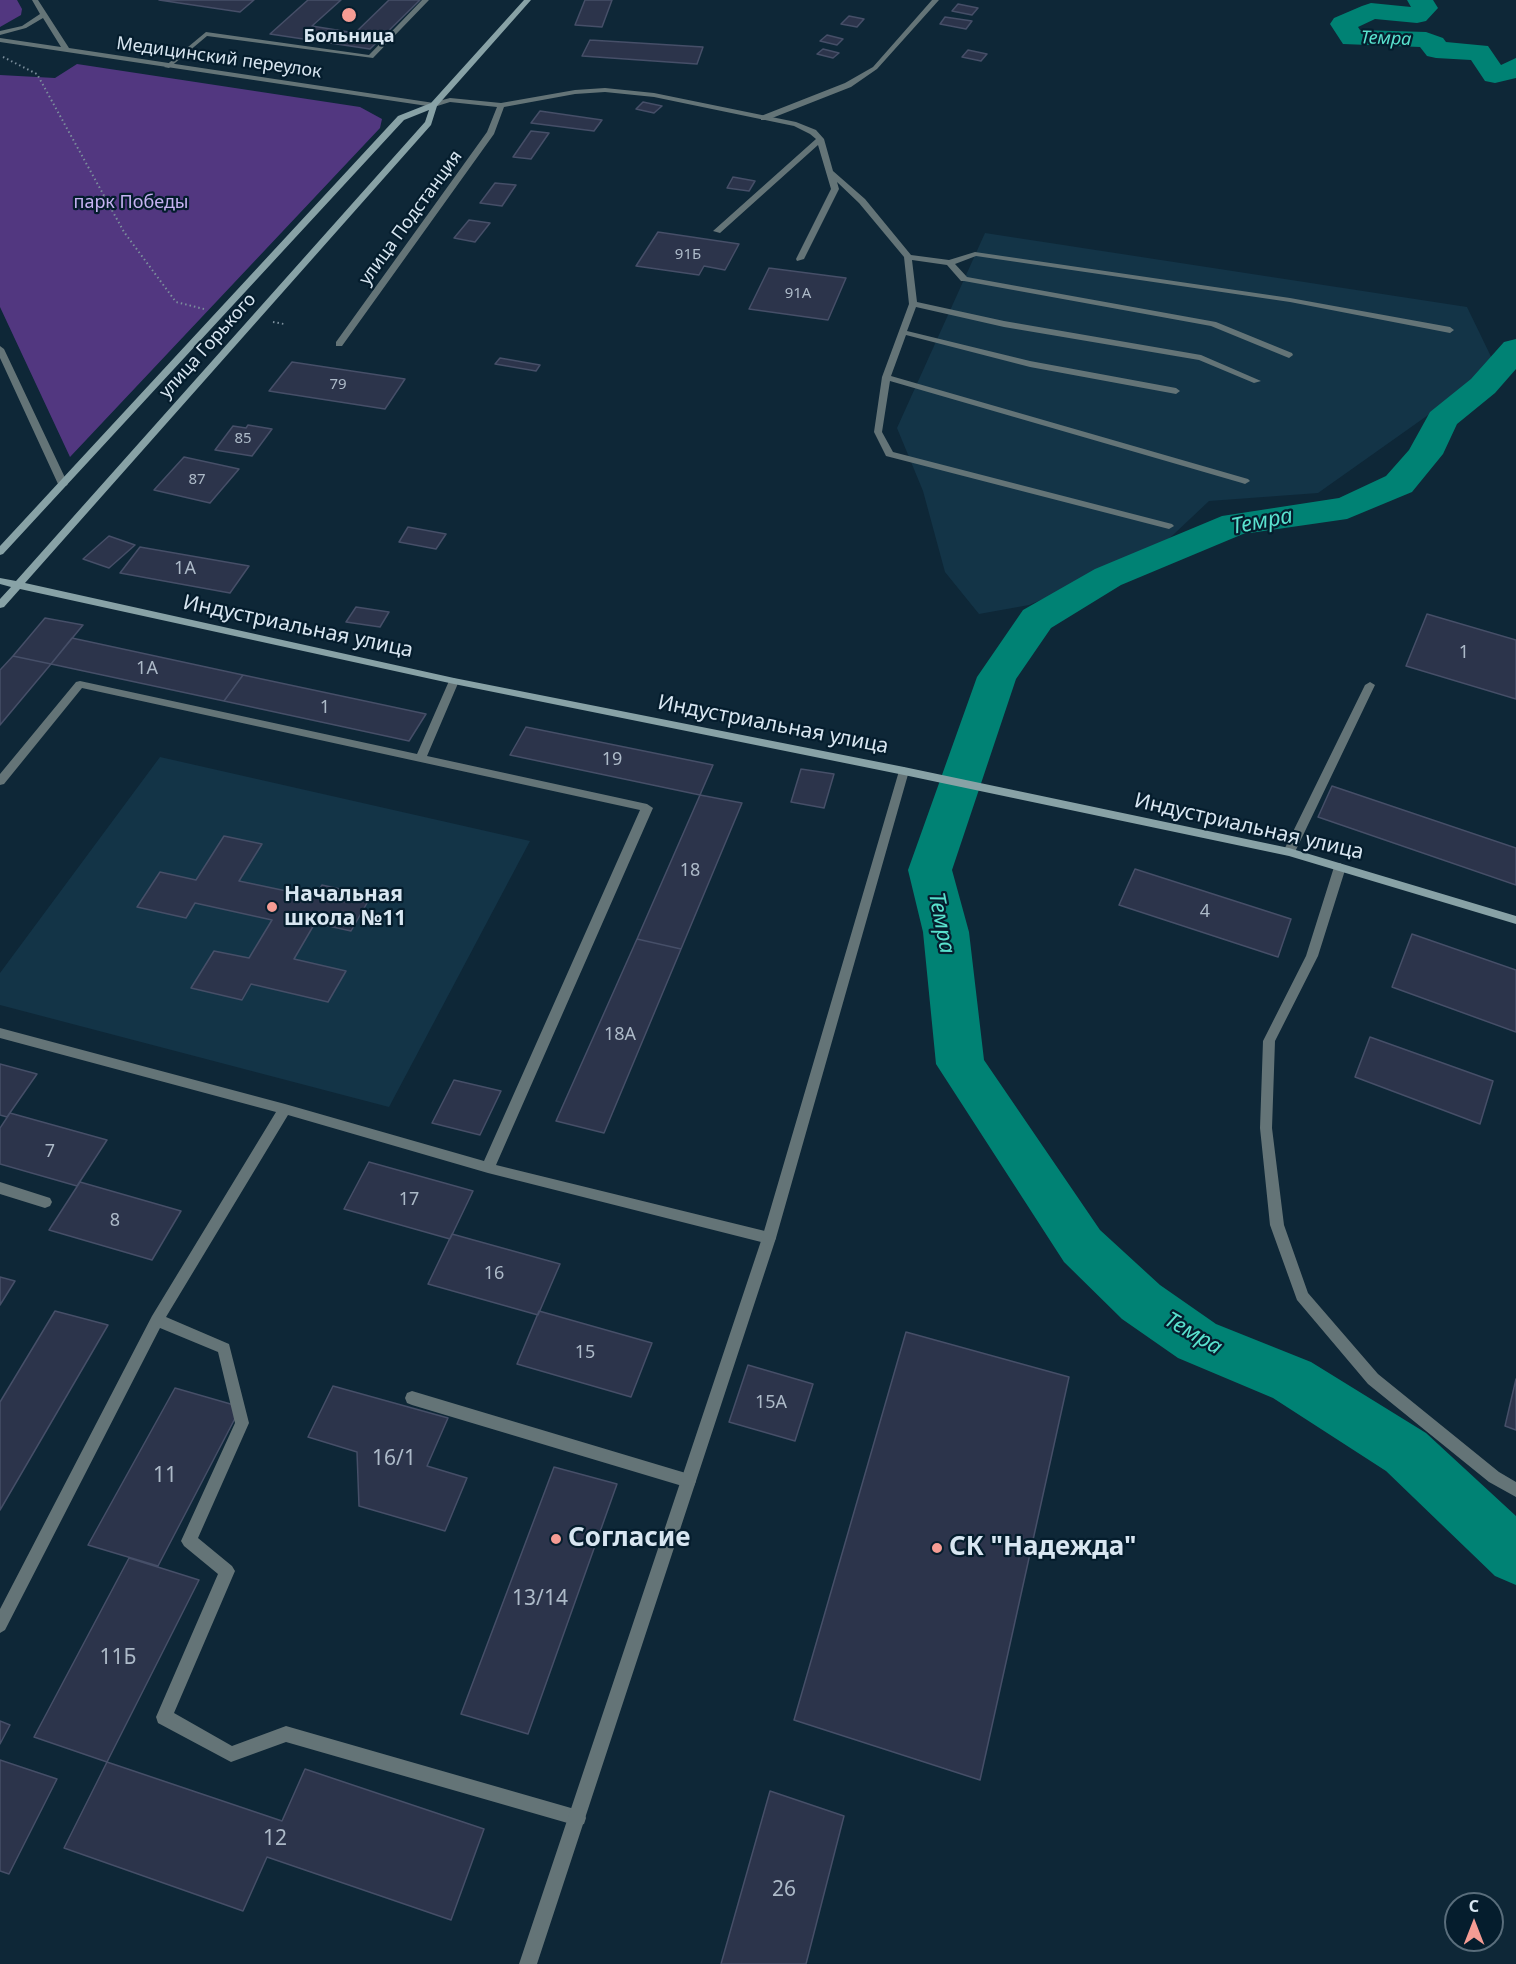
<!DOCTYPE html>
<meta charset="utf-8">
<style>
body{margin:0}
#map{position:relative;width:1516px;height:1964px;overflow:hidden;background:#0e2737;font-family:"Noto Sans",sans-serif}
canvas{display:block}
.north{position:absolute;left:1444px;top:1892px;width:60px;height:60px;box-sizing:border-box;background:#051d2d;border:2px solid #596d7b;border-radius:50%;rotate:0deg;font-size:16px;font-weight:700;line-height:24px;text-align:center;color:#d8e6f1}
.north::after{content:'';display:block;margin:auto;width:21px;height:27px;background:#f59c94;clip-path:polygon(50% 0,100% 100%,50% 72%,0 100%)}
</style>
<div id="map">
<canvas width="1516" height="1964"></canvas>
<div class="north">С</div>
</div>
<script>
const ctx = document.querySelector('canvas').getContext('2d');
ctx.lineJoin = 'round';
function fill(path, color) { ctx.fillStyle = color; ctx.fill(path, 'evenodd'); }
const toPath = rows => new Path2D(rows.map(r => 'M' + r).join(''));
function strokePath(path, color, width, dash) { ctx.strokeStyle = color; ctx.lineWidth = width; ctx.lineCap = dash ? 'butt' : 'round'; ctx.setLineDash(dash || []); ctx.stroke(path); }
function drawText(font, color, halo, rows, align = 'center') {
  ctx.font = font + ' "Noto Sans",sans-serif'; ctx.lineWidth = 4.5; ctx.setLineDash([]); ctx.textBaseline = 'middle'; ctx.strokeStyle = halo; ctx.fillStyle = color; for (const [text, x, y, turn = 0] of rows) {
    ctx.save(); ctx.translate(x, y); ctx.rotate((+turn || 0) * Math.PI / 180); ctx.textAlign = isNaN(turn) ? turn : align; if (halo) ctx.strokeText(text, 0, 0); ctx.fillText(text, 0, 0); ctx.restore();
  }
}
fill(toPath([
 [985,233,1467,307,1496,367,1318,493,1209,501,1156,551,1029,605,979,614,945,572,923,491,897,428],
 [160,757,530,841,389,1107,0,1005,0,973]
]), '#133447');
fill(toPath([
 [0,0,17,0,22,9,21,15,0,27],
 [77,64,360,107,382,119,380,128,70,457,0,307,0,75,55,78]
]), '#523780');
fill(toPath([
 [1407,0,1433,0,1438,8,1426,21,1417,23,1375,19,1358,27,1360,30,1426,32,1443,38,1446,42,1488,46,1501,65,1516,58,1516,78,1495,83,1485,81,1471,60,1436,58,1427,56,1420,47,1343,44,1330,24,1334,18,1362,6,1371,3,1411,7,1407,0],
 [1516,339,1516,369,1495,393,1457,424,1443,454,1412,492,1347,519,1243,534,1121,585,1051,628,1016,679,952,870,969,932,984,1060,1100,1230,1160,1285,1216,1324,1311,1362,1426,1433,1516,1516,1516,1585,1495,1576,1386,1471,1273,1398,1178,1358,1122,1319,1064,1262,936,1064,923,932,908,870,977,677,1023,610,1095,569,1222,516,1339,498,1386,476,1409,450,1430,412,1471,379,1504,342,1516,339]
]), '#008274');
const building = toPath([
 [159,0,254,0,240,12,159,0],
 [308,0,341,0,312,26,355,33,389,0,420,0,370,49,270,34,308,0],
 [585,0,612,0,602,27,575,25,585,0],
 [958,4,978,8,972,15,952,11,958,4],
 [849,16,864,19,857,27,841,24,849,16],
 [945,17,972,21,966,29,940,24,945,17],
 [827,35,843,39,837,45,820,41,827,35],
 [590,40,703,47,697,64,582,56,590,40],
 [823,49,839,53,833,58,817,54,823,49],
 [968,50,987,54,981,61,962,57,968,50],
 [643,102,662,106,654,113,636,109,643,102],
 [540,111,602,120,594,131,531,123,540,111],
 [531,131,549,133,531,159,513,157,531,131],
 [733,177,755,181,749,191,727,188,733,177],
 [495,183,516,185,502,206,480,203,495,183],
 [469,220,490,223,475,242,454,238,469,220],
 [658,232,739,244,725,270,704,266,699,275,636,266,658,232],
 [769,268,846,278,828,320,749,309,769,268],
 [500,358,540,365,536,371,495,364,500,358],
 [292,362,405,379,385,409,269,391,292,362],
 [248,425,272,429,252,456,215,450,233,426,246,428,248,425],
 [184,457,239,469,210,503,154,490,184,457],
 [408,527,446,534,436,549,399,542,408,527],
 [109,536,135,545,109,568,83,559,109,536],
 [140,547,249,566,230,593,120,573,140,547],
 [356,607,389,612,380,627,346,622,356,607],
 [1427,614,1516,640,1516,699,1406,666,1427,614],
 [45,618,83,625,51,664,13,656,45,618],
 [72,638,243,675,224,701,51,664,72,638],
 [13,656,51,664,0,725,0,670,13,656],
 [243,675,426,714,409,741,224,701,243,675],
 [526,727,713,765,700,795,510,755,526,727],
 [801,769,834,774,824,808,791,802,801,769],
 [1332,786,1516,848,1516,885,1318,817,1332,786],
 [700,795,742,803,681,949,637,939,700,795],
 [224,836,262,844,239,881,315,897,322,885,371,896,351,931,315,923,294,959,346,971,328,1002,251,984,242,1000,191,988,214,951,249,958,272,920,195,903,186,918,137,907,160,872,196,880,224,836],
 [1135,869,1291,919,1278,957,1119,905,1135,869],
 [1412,934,1516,970,1516,1032,1392,987,1412,934],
 [637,939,681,949,604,1133,556,1121,637,939],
 [1370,1037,1493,1081,1480,1124,1355,1077,1370,1037],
 [0,1064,37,1074,7,1117,0,1115,0,1064],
 [454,1080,501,1091,480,1135,432,1123,454,1080],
 [10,1113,107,1140,77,1186,0,1164,0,1128,10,1113],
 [369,1162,473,1191,450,1239,344,1209,369,1162],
 [80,1182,181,1211,152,1260,49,1230,80,1182],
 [452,1234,560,1264,538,1315,428,1284,452,1234],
 [0,1277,15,1281,0,1305,0,1277],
 [55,1311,108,1325,0,1510,0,1402,55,1311],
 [539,1311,652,1343,631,1397,517,1364,539,1311],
 [906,1332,1069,1377,980,1780,794,1720,906,1332],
 [748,1365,813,1384,795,1441,729,1422,748,1365],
 [1516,1379,1516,1430,1505,1426,1516,1379],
 [333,1386,448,1418,427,1466,467,1478,445,1531,359,1506,357,1452,308,1437,333,1386],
 [175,1388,241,1407,158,1566,88,1545,175,1388],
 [554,1467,617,1484,528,1734,461,1714,554,1467],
 [129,1558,199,1580,107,1762,34,1737,129,1558],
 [0,1721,10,1725,0,1744,0,1721],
 [0,1760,57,1779,9,1874,0,1871,0,1760],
 [107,1762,282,1821,305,1769,484,1829,451,1920,267,1857,243,1911,64,1848,107,1762],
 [770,1791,844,1816,806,1964,721,1964,770,1791]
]);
fill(building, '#2c344b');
strokePath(building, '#464f68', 1.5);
strokePath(toPath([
 [3,57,37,74,124,232,176,302,204,309],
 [273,322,284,324]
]), '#7c8f9c', 2, [1.5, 3]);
fill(toPath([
 [422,0,429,0,373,58,207,36,169,68,164,67,206,32,369,55,422,0],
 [605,88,654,93,796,122,816,130,824,139,833,171,865,199,911,255,949,260,975,252,1290,298,1450,327,1454,330,1450,333,1290,302,976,256,955,264,967,277,1216,322,1292,353,1293,355,1289,358,1211,326,964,281,961,281,947,265,912,260,917,302,1004,321,1201,355,1261,381,1254,383,1199,360,1004,327,916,307,907,331,1030,361,1176,388,1180,391,1176,394,1030,367,906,335,891,376,1248,479,1250,481,1245,484,1242,483,890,381,882,432,893,452,1172,524,1174,526,1169,529,886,456,874,432,882,377,909,304,904,257,859,203,837,182,839,189,804,259,797,261,796,259,831,189,818,145,720,233,713,231,816,139,810,134,794,126,654,97,605,92,575,94,504,107,494,134,342,346,336,346,336,342,487,132,497,107,450,102,434,107,431,107,431,103,450,98,501,103,575,90,605,88],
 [454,678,459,681,427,756,647,804,653,808,496,1165,769,1232,774,1234,776,1238,774,1242,769,1244,488,1173,288,1115,166,1317,229,1344,249,1423,198,1538,232,1566,235,1571,174,1713,232,1746,286,1726,578,1810,584,1812,586,1818,584,1824,578,1826,286,1742,231,1762,158,1723,156,1717,218,1574,184,1546,181,1541,235,1423,218,1352,160,1328,5,1630,0,1633,0,1609,152,1316,276,1112,0,1038,0,1028,285,1104,484,1161,640,810,82,688,4,784,0,785,0,774,76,682,80,681,417,754,449,681,454,678],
 [1370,682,1375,685,1295,852,1293,855,1285,855,1283,852,1365,685,1370,682],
 [1340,863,1346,867,1318,956,1275,1041,1272,1128,1284,1225,1308,1293,1378,1374,1499,1472,1516,1482,1516,1497,1489,1482,1368,1384,1297,1300,1270,1225,1260,1128,1263,1041,1306,956,1334,867,1340,863],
 [0,1182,50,1198,52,1202,50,1206,45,1208,0,1194,0,1182],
 [412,1391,689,1474,694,1476,696,1481,694,1486,689,1488,412,1405,407,1403,405,1398,407,1393,412,1391]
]), '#647477');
fill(toPath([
 [32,0,38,0,69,48,434,103,438,105,434,107,0,42,0,38,61,47,43,18,26,28,0,35,0,31,22,26,40,14,32,0],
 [932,0,939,0,877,69,851,87,767,120,761,120,761,116,845,83,873,67,932,0],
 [0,346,4,349,68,484,66,486,60,486,58,484,0,358,0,346],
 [904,767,909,771,776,1238,537,1964,519,1964,762,1238,899,771,904,767]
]), '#647477');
fill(toPath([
 [524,0,531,0,437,106,431,125,25,583,454,678,904,767,1289,848,1516,916,1516,924,1289,856,904,775,454,684,20,589,4,607,0,608,0,599,11,587,0,584,0,578,16,581,425,122,429,110,404,120,3,554,0,555,0,546,398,116,431,103,524,0]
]), '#88a2a6');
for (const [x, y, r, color] of [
 [349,15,8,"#f59c94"],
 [272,907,6,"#f59c94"],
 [556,1539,6,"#f59c94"],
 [937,1548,6,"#f59c94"]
]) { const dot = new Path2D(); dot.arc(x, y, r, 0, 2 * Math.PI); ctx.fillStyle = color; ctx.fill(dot); strokePath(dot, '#051d2d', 2); }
drawText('15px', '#adbac8', null, [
 ["91Б",688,255],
 ["91А",798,294],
 ["79",338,385],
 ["85",243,439],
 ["87",197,480]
]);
drawText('bold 18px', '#d8e6f1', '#051d2d', [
 ["Больница",349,37]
]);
drawText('italic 18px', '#59e2ce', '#051d2d', [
 ["Темра",1386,39,2]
]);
drawText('18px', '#d8e6f1', '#051d2d', [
 ["Медицинский переулок",219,58,8],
 ["улица Подстанция",411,218,-54],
 ["улица Горького",208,346,-48]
]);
drawText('18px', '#c6b2f2', '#051d2d', [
 ["парк Победы",131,203]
]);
drawText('18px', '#adbac8', null, [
 ["1А",185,569],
 ["1",1464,653],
 ["1А",147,669],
 ["1",325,708],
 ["19",612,760],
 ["18",690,871],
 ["4",1205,912],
 ["18А",620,1035],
 ["7",50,1152],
 ["17",409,1200],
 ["8",115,1221],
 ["16",494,1274],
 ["15",585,1353],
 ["15А",771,1403]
]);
drawText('21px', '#d8e6f1', '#051d2d', [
 ["Индустриальная улица",298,627,12],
 ["Индустриальная улица",773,725,11],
 ["Индустриальная улица",1249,827,13]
]);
drawText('bold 21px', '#d8e6f1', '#051d2d', [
 ["Начальная",284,895],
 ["школа №11",284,919]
], 'left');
drawText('21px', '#adbac8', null, [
 ["16/1",394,1459],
 ["11",165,1476],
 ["13/14",540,1599],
 ["11Б",118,1658],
 ["12",275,1839],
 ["26",784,1890]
]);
drawText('italic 22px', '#59e2ce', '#051d2d', [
 ["Темра",1262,522,-11],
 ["Темра",941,923,79],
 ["Темра",1193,1334,30]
]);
drawText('bold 26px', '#d8e6f1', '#051d2d', [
 ["Согласие",568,1539],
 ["СК \"Надежда\"",949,1548]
], 'left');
</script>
